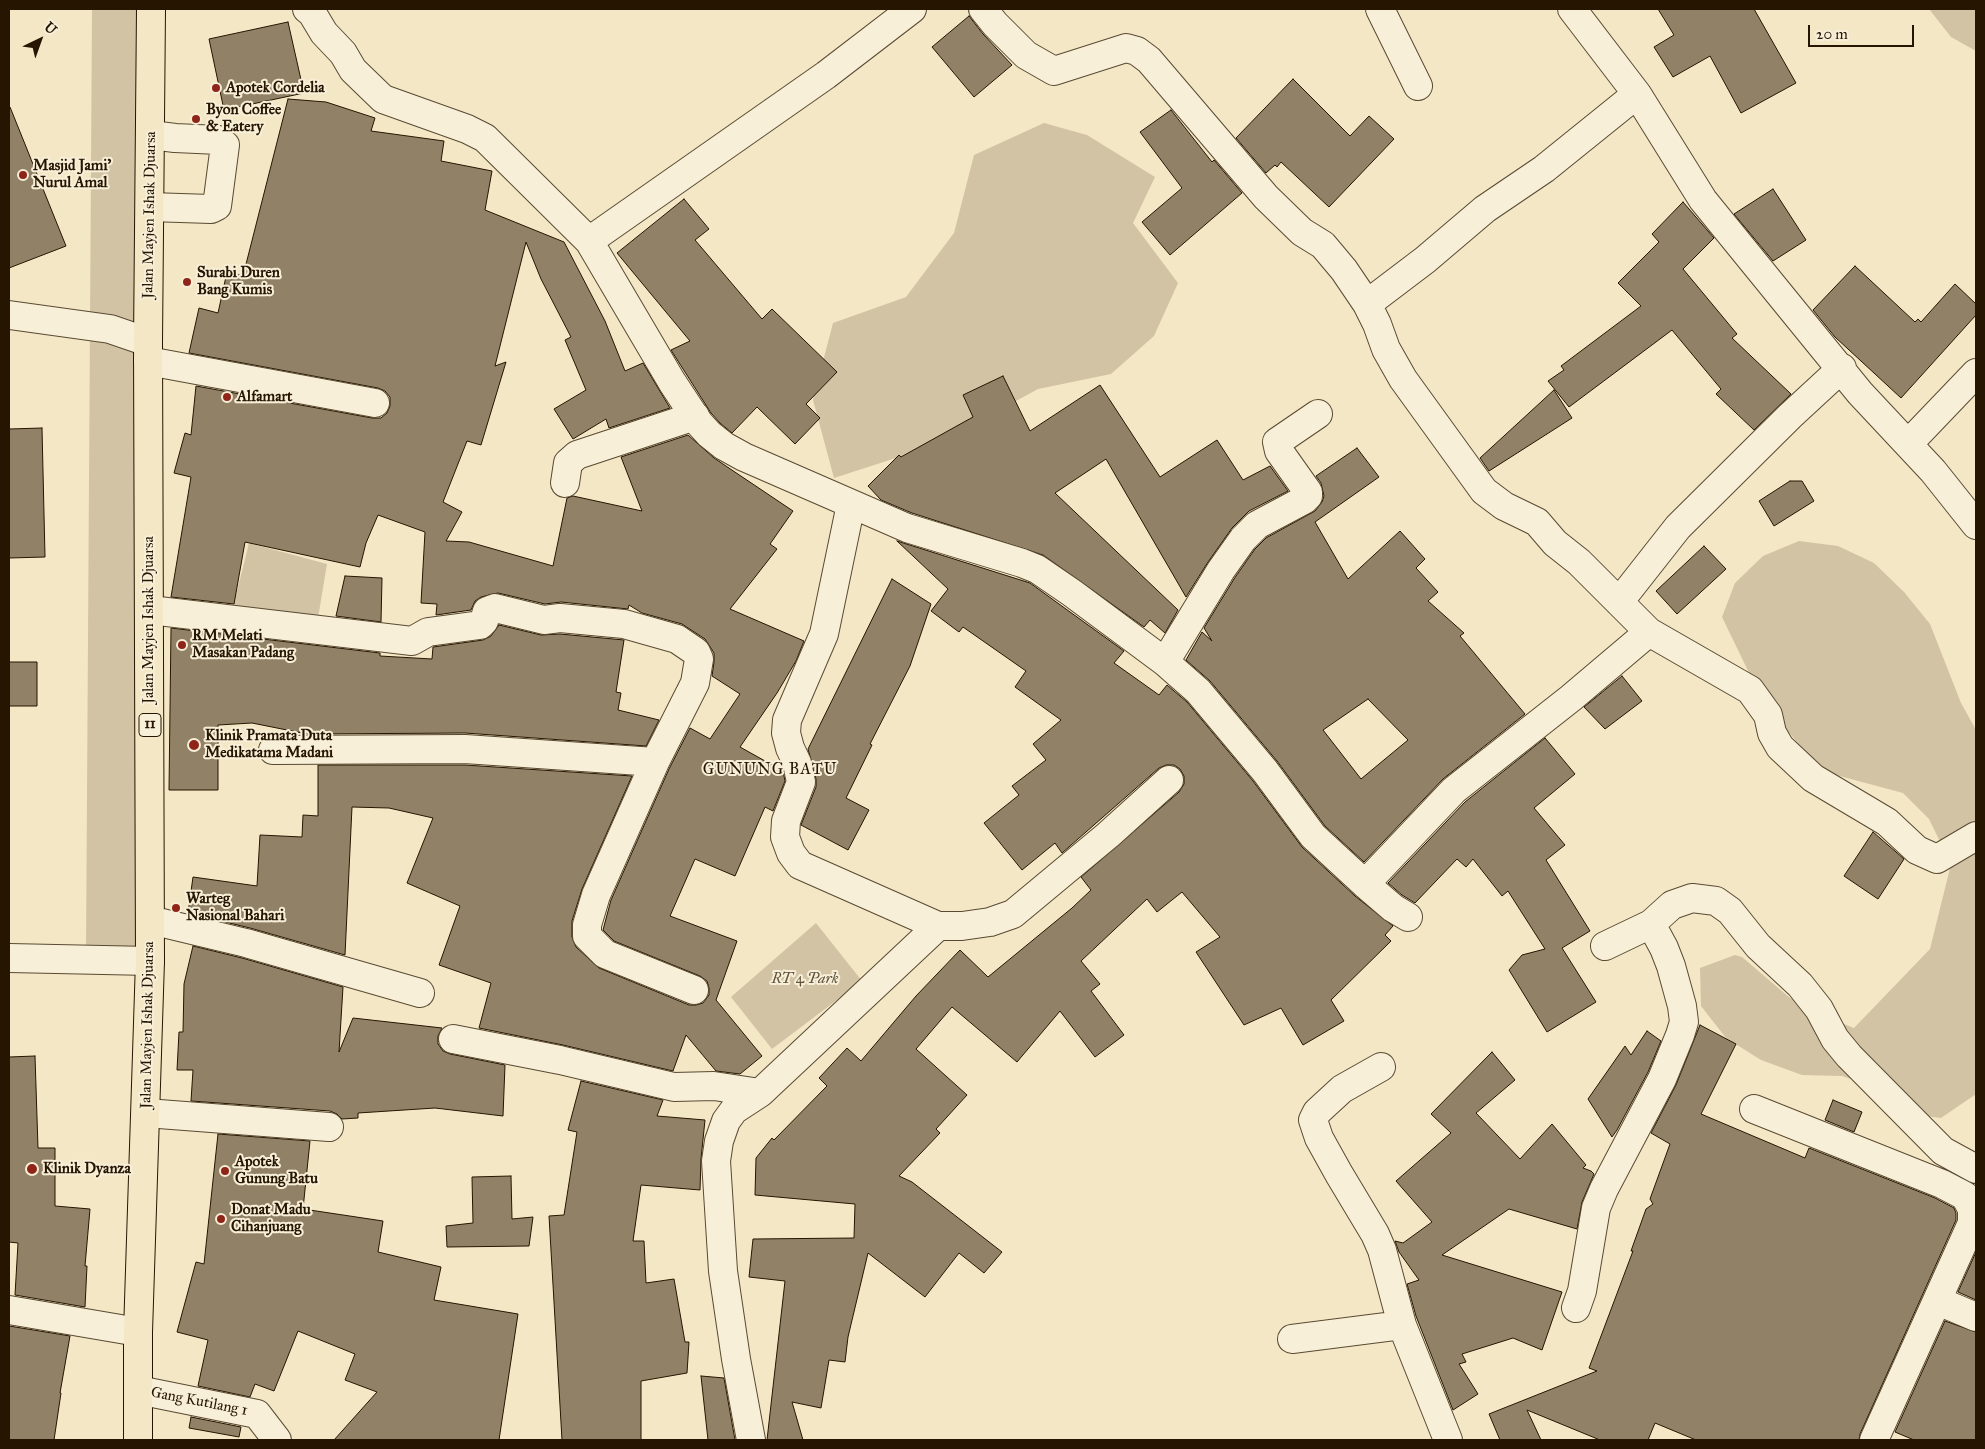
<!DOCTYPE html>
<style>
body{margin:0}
#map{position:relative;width:1985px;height:1449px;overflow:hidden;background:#f4e7c5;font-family:"IM FELL Great Primer",serif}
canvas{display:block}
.frame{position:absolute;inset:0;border:10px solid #251501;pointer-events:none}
.north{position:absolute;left:15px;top:15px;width:50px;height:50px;-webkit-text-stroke:4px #f8efd9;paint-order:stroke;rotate:42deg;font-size:14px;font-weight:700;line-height:20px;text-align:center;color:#251501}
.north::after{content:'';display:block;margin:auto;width:18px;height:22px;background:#251501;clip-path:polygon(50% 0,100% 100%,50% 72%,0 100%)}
.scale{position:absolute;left:1808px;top:25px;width:106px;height:22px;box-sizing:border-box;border:2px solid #251501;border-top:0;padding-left:6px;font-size:15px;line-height:18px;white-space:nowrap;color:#251501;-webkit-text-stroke:4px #f8efd9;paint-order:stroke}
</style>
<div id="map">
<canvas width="1985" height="1449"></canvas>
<div class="frame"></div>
<div class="north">U</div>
<div class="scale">20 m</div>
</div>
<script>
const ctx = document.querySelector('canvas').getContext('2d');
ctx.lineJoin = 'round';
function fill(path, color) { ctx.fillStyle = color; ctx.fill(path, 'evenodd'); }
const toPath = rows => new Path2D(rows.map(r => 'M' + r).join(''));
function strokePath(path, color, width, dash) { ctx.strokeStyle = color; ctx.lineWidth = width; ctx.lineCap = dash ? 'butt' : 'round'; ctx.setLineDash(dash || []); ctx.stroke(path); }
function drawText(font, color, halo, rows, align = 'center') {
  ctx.font = font + ' "IM FELL Great Primer",serif'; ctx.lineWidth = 4; ctx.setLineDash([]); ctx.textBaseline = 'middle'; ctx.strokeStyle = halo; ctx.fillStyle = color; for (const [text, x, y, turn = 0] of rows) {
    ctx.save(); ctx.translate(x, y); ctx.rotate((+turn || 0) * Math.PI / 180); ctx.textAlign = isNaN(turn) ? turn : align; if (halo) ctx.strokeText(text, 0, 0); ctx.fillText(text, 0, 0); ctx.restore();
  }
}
fill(toPath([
 [92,9,151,9,150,961,86,952],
 [1929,9,1976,9,1976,51,1951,37],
 [1044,123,1087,135,1155,177,1133,223,1178,283,1154,336,1111,374,1038,389,972,425,905,455,834,478,813,400,833,323,906,297,954,233,974,155],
 [1799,541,1838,546,1874,563,1904,592,1930,624,1961,703,1976,730,1976,1094,1941,1118,1903,1113,1877,1088,1842,1076,1802,1075,1761,1060,1726,1038,1701,1006,1700,968,1735,955,1742,957,1790,998,1826,1017,1854,1028,1930,949,1951,864,1929,819,1903,793,1821,771,1772,712,1751,677,1722,617,1735,583,1763,556],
 [249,543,327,564,317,624,232,611],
 [816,923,862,981,772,1049,731,997]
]), '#d1c3a4');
const building = toPath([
 [1658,9,1754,9,1796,83,1741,113,1710,56,1673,77,1654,47,1674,35,1658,9],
 [969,16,983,34,1012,65,974,97,932,47,969,16],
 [288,22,304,93,224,110,209,39,288,22],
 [1293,79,1350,136,1369,116,1394,139,1329,207,1281,162,1277,167,1275,165,1266,173,1236,138,1293,79],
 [288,99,326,102,375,118,371,131,444,141,441,161,492,171,485,210,564,242,605,321,625,371,643,363,670,408,609,428,606,419,573,439,554,409,586,390,565,340,571,337,541,279,526,242,495,366,506,362,481,445,467,441,443,502,462,512,446,541,469,542,553,566,567,498,573,496,642,511,621,457,688,435,714,458,793,511,770,544,777,549,730,609,804,641,796,661,777,693,740,747,783,771,785,781,773,811,765,807,735,876,695,859,670,916,737,941,716,1000,762,1056,740,1074,716,1071,686,1035,673,1071,563,1045,479,1028,491,983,439,965,460,906,407,883,433,818,389,808,352,807,345,955,250,928,188,913,193,877,257,886,260,835,302,837,303,815,318,816,318,765,465,765,632,776,582,889,572,921,572,937,576,947,599,968,689,1005,696,1005,703,1003,709,995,709,988,707,981,700,976,614,941,603,930,611,900,669,769,690,728,710,739,740,694,712,676,714,662,714,653,705,639,682,624,642,613,629,605,628,609,561,602,545,604,498,593,481,597,475,601,471,610,436,615,437,604,421,603,425,532,378,515,366,543,360,567,245,542,234,604,171,597,191,477,174,473,185,433,191,435,196,386,372,418,381,418,387,413,390,406,390,397,385,391,378,388,189,353,199,308,218,313,227,272,243,276,288,99],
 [9,107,10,107,66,246,9,268,9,107],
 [1171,110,1212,162,1214,160,1242,193,1170,255,1142,222,1182,188,1140,132,1171,110],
 [1773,189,1806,240,1773,261,1734,214,1773,189],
 [684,199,709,229,695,240,762,319,772,309,837,372,806,404,820,418,795,444,757,407,732,433,720,423,711,413,671,350,690,341,617,253,684,199],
 [1683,202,1714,238,1683,269,1737,334,1732,338,1791,394,1754,430,1716,394,1721,389,1672,330,1569,407,1548,381,1564,370,1561,366,1641,306,1618,283,1659,242,1652,234,1683,202],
 [1855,266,1915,322,1918,319,1921,322,1955,284,1976,304,1976,315,1901,398,1835,337,1813,310,1855,266],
 [1003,376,1030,431,1100,385,1160,477,1217,440,1243,480,1270,466,1288,491,1249,511,1232,528,1208,562,1186,597,1106,459,1055,493,1178,610,1165,633,1150,620,1144,627,1043,555,912,513,881,500,868,486,899,455,901,457,973,417,963,395,1003,376],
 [1554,390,1572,418,1489,471,1480,458,1554,390],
 [42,428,45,557,9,558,9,429,42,428],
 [1357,448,1379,477,1315,522,1348,579,1400,531,1425,559,1416,568,1438,592,1428,601,1464,633,1460,636,1525,714,1443,779,1364,862,1325,826,1277,761,1210,681,1186,660,1202,632,1212,641,1204,628,1234,579,1255,549,1266,538,1315,511,1322,502,1324,496,1321,483,1316,476,1357,448],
 [1368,699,1408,740,1361,779,1323,730,1368,699],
 [1790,481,1802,481,1814,501,1774,526,1759,501,1790,481],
 [897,541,1030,583,1124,651,1114,663,1159,695,1167,685,1187,702,1253,781,1302,847,1355,896,1393,926,1385,935,1391,941,1331,1000,1344,1021,1303,1045,1281,1008,1244,1025,1196,952,1220,937,1182,892,1157,912,1147,899,1081,961,1100,984,1091,991,1124,1035,1095,1057,1060,1011,1017,1062,952,1007,916,1049,967,1095,936,1129,940,1133,899,1176,912,1182,1002,1252,984,1273,959,1253,925,1297,868,1253,848,1337,845,1362,829,1360,821,1408,792,1402,803,1440,767,1440,785,1281,749,1277,753,1239,854,1238,855,1204,755,1195,756,1158,772,1138,774,1140,827,1086,819,1078,847,1048,861,1061,916,996,960,950,988,977,1072,908,1091,890,1081,877,1179,792,1184,784,1184,776,1180,769,1174,765,1166,765,1159,768,1062,853,1055,843,1022,870,984,823,1019,795,1012,786,1046,760,1033,744,1061,720,1015,687,1026,671,963,627,959,632,931,611,948,589,897,541],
 [1704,546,1726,569,1677,614,1656,591,1704,546],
 [345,576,382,578,381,622,336,616,345,576],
 [892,579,931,604,910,666,870,744,872,745,846,798,869,810,848,850,801,825,816,787,816,779,808,749,892,579],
 [499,625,541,635,560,634,624,640,616,692,621,693,618,710,659,720,646,746,465,733,307,734,252,723,218,725,218,790,169,790,171,628,380,653,380,656,432,659,433,647,483,640,491,636,499,625],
 [9,662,37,662,37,706,9,706,9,662],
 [1622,676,1642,701,1605,729,1584,707,1622,676],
 [1545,738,1575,774,1534,808,1565,845,1546,860,1590,931,1562,948,1596,1002,1547,1032,1509,970,1522,955,1545,949,1508,891,1502,896,1473,859,1466,867,1457,859,1415,903,1402,895,1388,883,1465,802,1545,738],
 [1873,832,1904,859,1878,899,1844,876,1873,832],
 [193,946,242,958,343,987,339,1052,353,1018,442,1028,438,1036,438,1044,443,1051,450,1054,505,1065,503,1116,435,1108,358,1113,358,1118,342,1119,337,1114,330,1111,191,1101,193,1070,177,1070,179,1032,183,1032,184,984,193,946],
 [1700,1025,1736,1044,1701,1114,1805,1158,1809,1148,1935,1198,1954,1208,1956,1213,1956,1220,1860,1434,1859,1440,1696,1440,1655,1423,1648,1440,1600,1440,1527,1410,1541,1440,1500,1440,1489,1414,1597,1371,1589,1368,1633,1251,1631,1251,1646,1209,1653,1204,1650,1199,1670,1144,1651,1133,1676,1085,1700,1025],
 [1647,1031,1661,1041,1648,1072,1617,1130,1612,1137,1588,1099,1625,1046,1631,1055,1647,1031],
 [1492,1052,1515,1080,1476,1113,1520,1159,1552,1124,1586,1165,1583,1168,1591,1171,1594,1174,1582,1202,1577,1229,1509,1209,1442,1255,1562,1292,1542,1350,1513,1338,1462,1354,1466,1362,1459,1364,1478,1394,1453,1410,1416,1316,1407,1284,1419,1280,1399,1252,1395,1241,1403,1243,1432,1222,1396,1181,1451,1133,1431,1114,1492,1052],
 [35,1056,38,1148,55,1148,55,1206,90,1209,85,1266,87,1266,85,1307,15,1295,18,1243,9,1242,9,1057,35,1056],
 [581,1081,663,1100,657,1116,705,1120,701,1159,700,1190,641,1185,633,1241,644,1241,646,1283,674,1279,685,1342,689,1342,687,1373,641,1381,641,1440,562,1440,549,1216,564,1215,577,1132,568,1130,581,1081],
 [1833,1100,1862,1112,1854,1132,1825,1120,1833,1100],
 [218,1134,310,1141,303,1209,383,1221,378,1252,441,1267,434,1300,518,1314,499,1440,334,1440,377,1392,345,1380,355,1354,298,1331,274,1391,255,1384,250,1397,198,1386,208,1340,177,1332,196,1262,204,1264,218,1134],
 [511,1176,512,1219,533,1217,529,1246,447,1247,446,1226,473,1223,472,1177,511,1176],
 [1976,1252,1976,1300,1958,1292,1976,1252],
 [1945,1321,1976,1332,1976,1440,1914,1440,1895,1432,1945,1321],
 [9,1326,70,1336,60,1393,61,1393,54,1440,9,1440,9,1326],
 [701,1376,724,1378,735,1440,708,1440,701,1376],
 [191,1417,241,1427,239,1437,189,1428,191,1417]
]);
fill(building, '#918267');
strokePath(building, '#251501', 1);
const minor = toPath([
 [307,9,312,13,324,33,343,53,353,70,383,99,467,129,485,138,589,241,672,382,699,423,709,434,724,446,744,457,907,528,1022,563,1037,569,1072,593,1165,662,1198,691,1265,771,1313,836,1365,884,1393,908,1408,917],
 [983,9,995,24,1026,55,1054,71,1126,48,1137,51,1149,60,1266,197,1302,232,1323,245,1344,270,1367,304,1377,324,1386,349,1403,379,1484,491,1504,506,1537,522,1555,543,1579,562,1649,632,1750,690,1768,715,1772,733,1780,747,1813,778,1887,822,1917,850,1937,859,1976,836],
 [1380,9,1418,86],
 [1637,94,1703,200,1860,393,1933,471,1976,525],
 [150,207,211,209,217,206,225,145,219,140,175,138,151,135],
 [589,241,826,75,912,9],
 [1367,304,1425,260,1485,209,1544,169,1637,94,1572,9],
 [9,315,110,329,148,342],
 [148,361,375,403],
 [1908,444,1976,373],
 [565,483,568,463,577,455,695,416],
 [851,504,824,634,787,720,786,733,790,748,797,763,801,782,786,821,785,837,791,853,800,865,938,926,962,926,990,922,1013,914,1108,835,1169,780],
 [1619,602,1678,527,1790,416,1842,368],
 [150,610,412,641,428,632,480,625,484,621,487,611,495,608,544,620,560,618,624,624,677,639,696,652,699,659,695,683,655,762,596,895,587,925,587,936,605,954,694,990],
 [1165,662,1221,570,1243,539,1257,525,1304,500,1308,496,1308,492,1279,451,1277,442,1318,414],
 [273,750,465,749,655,762],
 [1365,884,1454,790,1571,698,1649,632],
 [150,920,246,943,420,993],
 [1605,946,1651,924,1672,905,1692,898,1716,901,1730,911,1758,946,1800,985,1819,1009,1835,1039,1849,1056,1943,1151,1976,1169],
 [9,958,150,961],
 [453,1039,560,1060,674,1087,714,1086,760,1093],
 [1754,1109,1942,1184,1965,1196,1972,1209,1972,1223,1874,1440],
 [146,1113,329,1127],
 [1938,1301,1976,1317],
 [1576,1308,1582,1291,1596,1208,1604,1189,1662,1079,1680,1035,1684,1022,1682,1006,1671,966,1664,948,1651,924],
 [9,1310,138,1332],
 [1402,1325,1448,1440],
 [1292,1339,1402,1325,1382,1250,1375,1234,1339,1174,1319,1138,1313,1120,1317,1112,1342,1089,1381,1067],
 [138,1390,257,1414,277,1440],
 [751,1440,736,1359,723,1271,716,1161,719,1141,726,1121,734,1110,760,1093,938,926]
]);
const major = toPath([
 [138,1440,138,1332,150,961,148,342,151,9]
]);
strokePath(minor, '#594a32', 30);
strokePath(major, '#251501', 30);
strokePath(minor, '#f8efd9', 28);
strokePath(major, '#f4e7c5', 28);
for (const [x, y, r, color] of [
 [216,88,5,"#8f2418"],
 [196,119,5,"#8f2418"],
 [23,175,5,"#8f2418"],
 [187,282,5,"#8f2418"],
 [227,397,5,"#8f2418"],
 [182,645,5,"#8f2418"],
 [194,745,6,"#8f2418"],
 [176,908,5,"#8f2418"],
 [32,1169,6,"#8f2418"],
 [225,1171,5,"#8f2418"],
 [221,1219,5,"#8f2418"]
]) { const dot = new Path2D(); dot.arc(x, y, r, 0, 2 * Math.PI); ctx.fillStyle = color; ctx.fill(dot); strokePath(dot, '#f8efd9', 2); }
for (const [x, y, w] of [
 [150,725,22]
]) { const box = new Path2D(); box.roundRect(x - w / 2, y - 11.5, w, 23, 4); ctx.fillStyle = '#f8efd9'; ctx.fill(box); strokePath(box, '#251501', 1); }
drawText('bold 14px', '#251501', null, [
 ["11",150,725]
]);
drawText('bold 15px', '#251501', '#f8efd9', [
 ["Apotek Cordelia",226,88],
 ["Byon Coffee",206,110],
 ["& Eatery",206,127],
 ["Masjid Jami'",33,166],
 ["Nurul Amal",33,183],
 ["Surabi Duren",197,273],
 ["Bang Kumis",197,290],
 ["Alfamart",237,397],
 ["RM Melati",192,636],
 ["Masakan Padang",192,653],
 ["Klinik Pramata Duta",205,736],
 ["Medikatama Madani",205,753],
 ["Warteg",186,899],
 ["Nasional Bahari",186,916],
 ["Apotek",235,1162],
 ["Gunung Batu",235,1179],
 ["Klinik Dyanza",43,1169],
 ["Donat Madu",231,1210],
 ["Cihanjuang",231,1227]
], 'left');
drawText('15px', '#251501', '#f8efd9', [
 ["Jalan Mayjen Ishak Djuarsa",150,215,-89],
 ["Jalan Mayjen Ishak Djuarsa",149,620,-90],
 ["Jalan Mayjen Ishak Djuarsa",148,1025,-89],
 ["Gang Kutilang 1",199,1402,11]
]);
drawText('italic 15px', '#61523a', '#f8efd9', [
 ["RT 4 Park",805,979]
]);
ctx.letterSpacing = '1px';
drawText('16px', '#251501', '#f8efd9', [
 ["GUNUNG BATU",770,770]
]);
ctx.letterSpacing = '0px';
</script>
